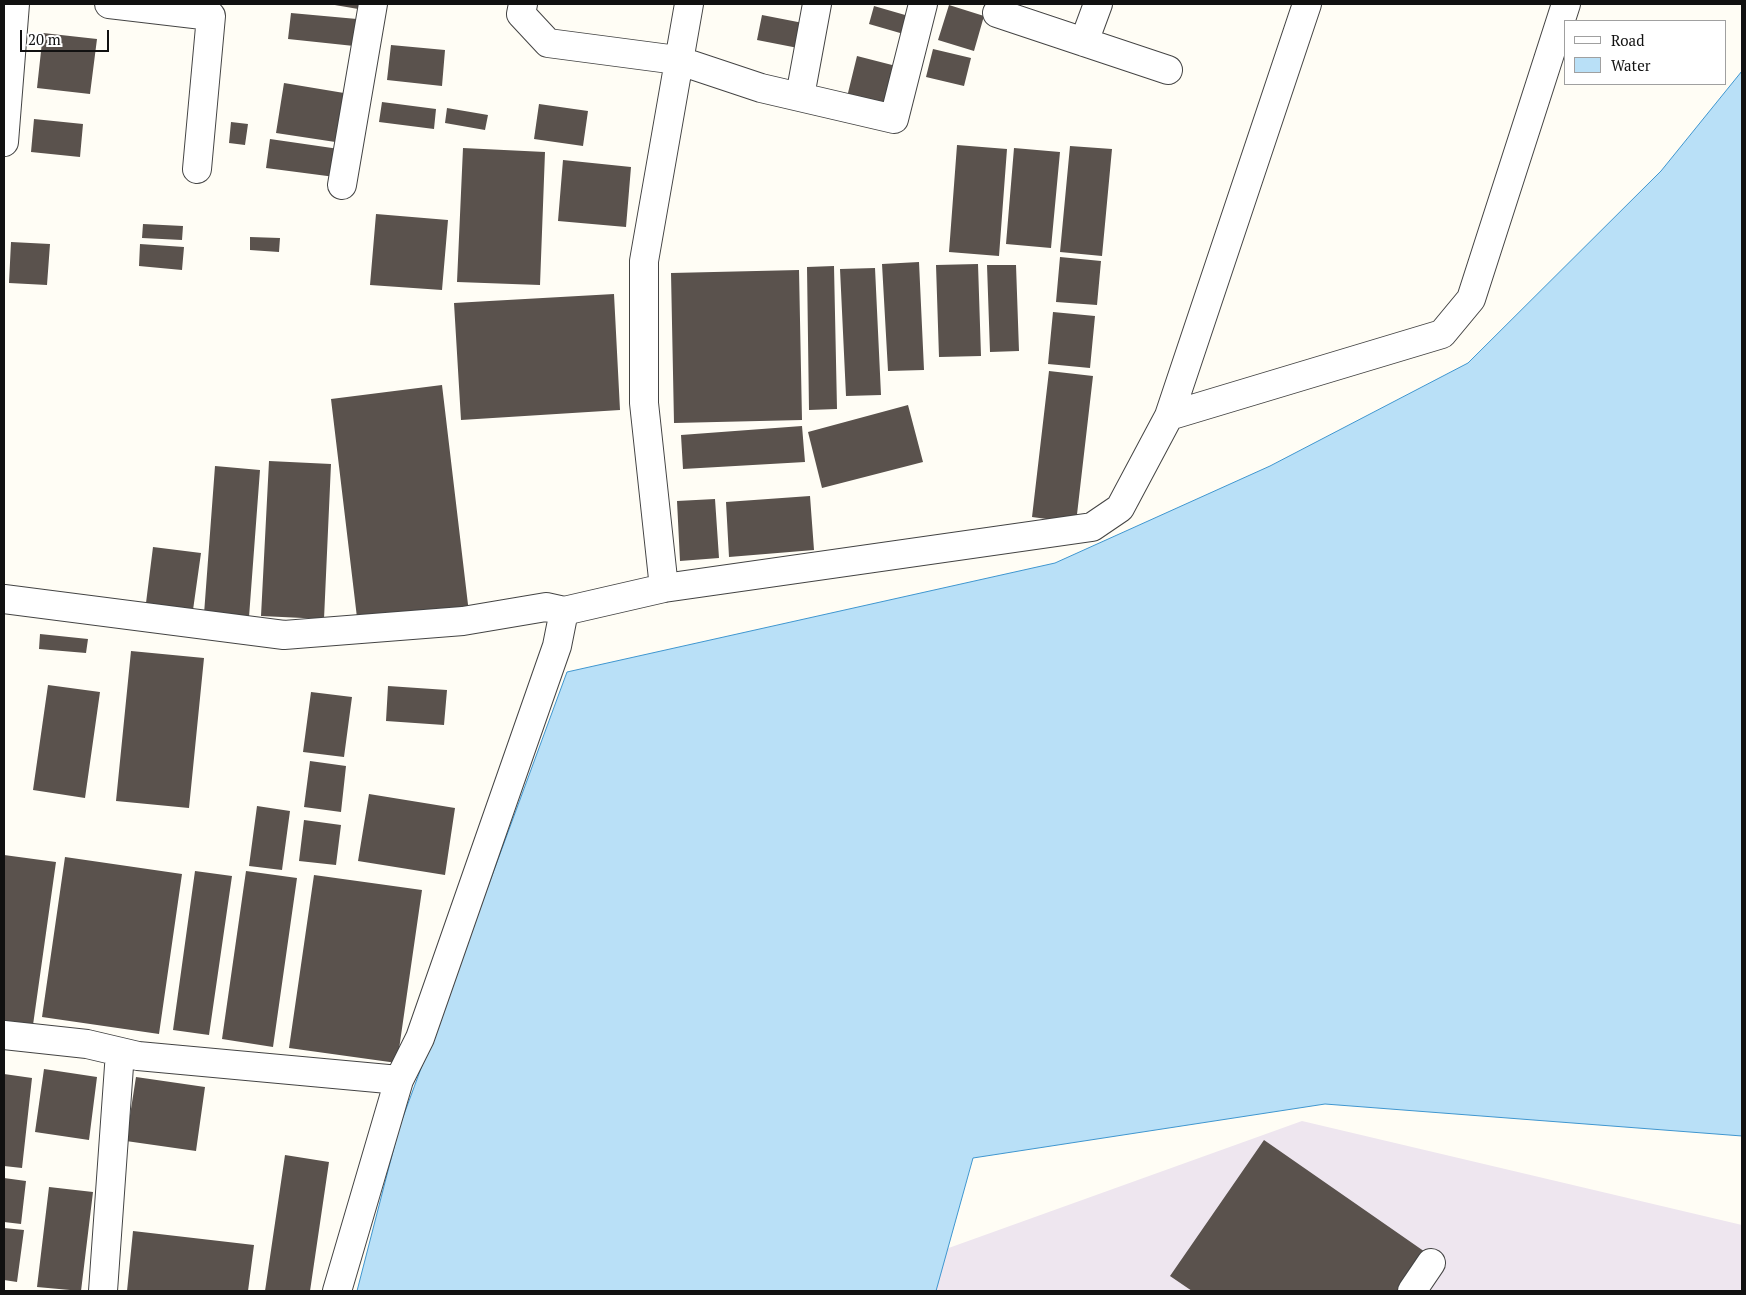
<!DOCTYPE html>
<style>
body{margin:0}
#map{position:relative;width:1746px;height:1295px;overflow:hidden;background:#fffdf5;font-family:"PT Serif",serif}
canvas{display:block}
.frame{position:absolute;inset:0;border:5px solid #111;pointer-events:none}
.legend{position:absolute;left:1564px;top:20px;width:162px;height:65px;box-sizing:border-box;background:#fff;border:1px solid #a0a0a0;margin:0;padding:6px 9px;list-style:none;font-size:15px;color:#111}
.legend li{display:flex;align-items:center;gap:10px;height:25px}
.legend b{width:25px;border:1px solid #a0a0a0}
.scale{position:absolute;left:20px;top:30px;width:89px;height:22px;box-sizing:border-box;border:2px solid #111;border-top:0;padding-left:6px;font-size:15px;line-height:18px;white-space:nowrap;color:#111;-webkit-text-stroke:4px #fff;paint-order:stroke}
</style>
<div id="map">
<canvas width="1746" height="1295"></canvas>
<div class="frame"></div>
<ul class="legend">
<li><b style="height:6px;background:#fff"></b>Road</li>
<li><b style="height:14px;background:#b9e0f7"></b>Water</li>
</ul>
<div class="scale">20 m</div>
</div>
<script>
const ctx = document.querySelector('canvas').getContext('2d');
ctx.lineJoin = 'round';
function fill(path, color) { ctx.fillStyle = color; ctx.fill(path, 'evenodd'); }
const toPath = rows => new Path2D(rows.map(r => 'M' + r).join(''));
function strokePath(path, color, width, dash) { ctx.strokeStyle = color; ctx.lineWidth = width; ctx.lineCap = dash ? 'butt' : 'round'; ctx.setLineDash(dash || []); ctx.stroke(path); }
fill(toPath([
 [1302,1121,1742,1225,1742,1291,829,1291]
]), '#eee6ef');
const water = toPath([
 [1742,71,1742,1136,1325,1104,973,1158,936,1291,357,1291,399,1128,567,672,1055,563,1270,466,1468,363,1661,171,1742,71]
]);
fill(water, '#b9e0f7');
strokePath(water, '#3f96cf', 1);
fill(toPath([
 [329,4,365,4,364,10],
 [949,5,984,16,974,51,938,40],
 [874,6,912,17,907,35,869,24],
 [291,13,357,19,354,46,288,39],
 [762,15,803,23,798,48,757,40],
 [43,33,97,39,90,94,37,88],
 [391,45,445,50,442,86,387,80],
 [933,49,971,58,964,86,926,77],
 [857,56,896,66,886,106,847,97],
 [284,83,350,94,342,143,276,133],
 [382,102,436,109,434,129,379,122],
 [539,104,588,111,583,146,534,139],
 [447,108,488,115,485,130,445,123],
 [34,119,83,124,80,157,31,152],
 [231,122,248,124,245,145,229,143],
 [270,139,339,149,335,177,266,168],
 [957,145,1007,149,999,256,949,252],
 [1070,146,1112,149,1102,256,1060,252],
 [463,148,545,152,540,285,457,282],
 [1014,148,1060,152,1051,248,1006,244],
 [563,160,631,167,626,227,558,221],
 [376,214,448,220,442,290,370,285],
 [143,224,183,226,182,240,142,238],
 [250,237,280,238,279,252,250,250],
 [11,242,50,244,47,285,9,283],
 [140,244,184,247,182,270,139,266],
 [1060,257,1101,261,1097,305,1056,302],
 [919,262,924,370,888,371,882,264],
 [978,264,981,356,939,357,936,265],
 [987,265,1016,265,1019,351,990,352],
 [834,266,837,409,809,410,807,267],
 [875,268,881,395,846,396,840,269],
 [799,270,802,420,674,423,671,273],
 [614,294,620,410,461,420,454,303],
 [1053,312,1095,316,1090,368,1048,364],
 [1049,371,1093,376,1076,523,1032,517],
 [442,385,469,613,358,626,331,399],
 [908,405,923,462,822,488,808,432],
 [802,426,805,462,683,469,681,435],
 [269,461,331,464,324,619,261,616],
 [215,466,260,470,249,617,204,614],
 [810,496,814,550,729,557,726,502],
 [715,499,719,558,680,561,677,501],
 [153,547,201,553,193,610,146,603],
 [40,634,88,639,86,653,39,649],
 [131,651,204,658,189,808,116,801],
 [48,685,100,692,85,798,33,790],
 [388,686,447,690,444,725,386,721],
 [311,692,352,697,344,757,303,752],
 [310,761,346,766,341,812,304,807],
 [369,794,455,808,445,875,358,861],
 [257,806,290,811,282,870,249,866],
 [304,820,341,825,336,865,299,861],
 [4,855,56,862,33,1025,4,1021],
 [65,857,182,874,159,1034,42,1017],
 [195,871,232,876,209,1035,173,1030],
 [246,871,297,878,273,1047,222,1039],
 [314,875,422,890,397,1063,289,1048],
 [44,1069,97,1077,89,1140,35,1132],
 [4,1074,32,1078,22,1168,4,1166],
 [136,1077,205,1087,196,1151,126,1141],
 [1264,1140,1428,1254,1402,1291,1192,1291,1170,1276],
 [285,1155,329,1162,310,1291,265,1291],
 [4,1178,26,1181,21,1224,4,1222],
 [49,1187,93,1192,81,1291,37,1287],
 [4,1228,24,1230,17,1282,4,1280],
 [133,1231,254,1245,248,1291,127,1291]
]), '#5a524d');
const minor = toPath([
 [109,4,211,16,197,169],
 [523,4,521,14,548,43,677,60,761,88,894,119,923,4],
 [997,13,1168,70],
 [1084,42,1098,4],
 [800,96,817,4],
 [4,142,15,4],
 [342,185,373,4],
 [1169,416,1307,4],
 [664,588,644,403,644,261,689,4],
 [4,599,284,635,463,621,546,607,564,611,664,588,1092,527,1120,508,1169,416,1442,334,1471,299,1566,4],
 [4,1035,87,1044,138,1056,399,1080],
 [103,1291,120,1052],
 [337,1291,399,1080,420,1038,557,646,564,611],
 [1412,1291,1431,1263]
]);
strokePath(minor, '#444', 30);
strokePath(minor, '#fff', 28);
</script>
